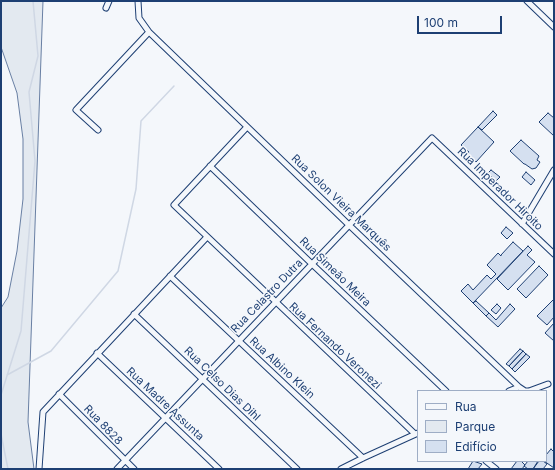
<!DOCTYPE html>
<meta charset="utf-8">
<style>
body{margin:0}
#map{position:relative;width:555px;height:470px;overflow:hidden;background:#f4f7fb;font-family:Inter,sans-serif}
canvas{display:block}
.frame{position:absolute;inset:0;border:2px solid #1d3f73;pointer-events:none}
.legend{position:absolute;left:417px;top:390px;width:130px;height:72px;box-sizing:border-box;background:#f4f7fb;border:1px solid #9eadc5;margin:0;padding:5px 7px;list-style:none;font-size:12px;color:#1d3f73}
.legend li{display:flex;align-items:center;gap:8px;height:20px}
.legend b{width:20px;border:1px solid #9eadc5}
.scale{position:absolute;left:417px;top:16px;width:85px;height:18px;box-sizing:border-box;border:2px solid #1d3f73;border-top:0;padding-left:5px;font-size:12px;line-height:14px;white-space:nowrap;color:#1d3f73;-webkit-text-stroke:3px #f4f7fb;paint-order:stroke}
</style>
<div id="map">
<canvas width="555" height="470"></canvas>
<div class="frame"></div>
<ul class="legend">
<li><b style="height:5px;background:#f4f7fb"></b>Rua</li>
<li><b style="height:11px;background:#e3e9f0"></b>Parque</li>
<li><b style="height:11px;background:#d5e0f0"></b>Edifício</li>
</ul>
<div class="scale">100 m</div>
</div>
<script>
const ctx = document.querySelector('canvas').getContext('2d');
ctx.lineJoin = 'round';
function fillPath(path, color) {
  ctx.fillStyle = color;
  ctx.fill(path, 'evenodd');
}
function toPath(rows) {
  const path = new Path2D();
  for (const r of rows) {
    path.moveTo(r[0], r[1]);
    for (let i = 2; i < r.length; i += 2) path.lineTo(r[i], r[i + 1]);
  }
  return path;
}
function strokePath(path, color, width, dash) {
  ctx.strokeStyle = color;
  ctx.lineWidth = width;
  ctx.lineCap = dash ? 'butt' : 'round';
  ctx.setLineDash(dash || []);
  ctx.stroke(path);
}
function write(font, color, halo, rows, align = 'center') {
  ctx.font = font + ' Inter,sans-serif';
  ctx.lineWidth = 3;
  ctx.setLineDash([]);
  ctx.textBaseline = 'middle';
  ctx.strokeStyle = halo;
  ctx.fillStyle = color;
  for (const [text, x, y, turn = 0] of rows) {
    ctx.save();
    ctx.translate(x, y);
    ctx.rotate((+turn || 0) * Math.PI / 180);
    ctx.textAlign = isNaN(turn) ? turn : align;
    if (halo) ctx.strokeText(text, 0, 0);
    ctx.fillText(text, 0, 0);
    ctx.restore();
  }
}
const green = toPath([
 [1,1,43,1,28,422,34,469,1,469,1,308,8,297,17,251,23,199,23,139,17,93,1,47,1,1]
]);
fillPath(green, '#e3e9f0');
strokePath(green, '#687fa3', 1);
strokePath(toPath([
 [7,375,51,351,118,271,136,189,141,121,174,86],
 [1,395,21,331,35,161,29,92,38,56,33,1],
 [1,434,8,469]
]), '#cfd7e4', 1.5);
const building = toPath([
 [493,111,497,115,482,130,478,127,493,111],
 [548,113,554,118,554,136,539,122,548,113],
 [478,127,494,142,476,162,467,154,469,152,461,145,478,127],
 [521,140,539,156,537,160,540,162,536,168,532,169,525,164,524,164,510,151,521,140],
 [491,170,500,177,496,181,488,173,491,170],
 [526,172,535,180,531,185,522,177,526,172],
 [506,227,513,233,507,239,501,233,506,227],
 [513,242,523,251,473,303,461,291,468,284,473,290,487,275,491,279,496,274,487,265,498,253,501,256,501,255,513,242],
 [528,246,532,250,527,255,535,262,508,290,497,279,528,246],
 [539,266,548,275,526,298,517,289,539,266],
 [554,299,554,317,547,325,537,316,554,299],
 [476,301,489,313,486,316,473,303,476,301],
 [497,304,501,308,496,314,491,310,497,304],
 [510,304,515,309,498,327,486,316,489,313,496,320,510,304],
 [554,323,554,341,545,333,554,323],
 [520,349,523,351,509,366,506,364,520,349],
 [523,351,526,354,512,369,509,366,523,351],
 [526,354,530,357,515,372,512,369,526,354],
 [551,449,554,452,554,468,544,461,546,461,546,455,551,449],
 [473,461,482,464,478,469,468,469,473,461],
 [517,461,521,461,525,465,522,469,511,469,517,461],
 [528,461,538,461,533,469,528,469,524,466,528,461],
 [539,461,543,461,547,464,543,469,533,469,539,461]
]);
fillPath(building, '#d5e0f0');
strokePath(building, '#1d3f73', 1);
const minor = toPath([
 [138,1,139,18,149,32,349,225,519,387],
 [527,1,554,27],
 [106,8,109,1],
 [247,127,174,205,415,434],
 [98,130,76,110,149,32],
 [210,166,312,264,446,391],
 [522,224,554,170],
 [170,276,363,458],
 [134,314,297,469],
 [97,353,219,469],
 [509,391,519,387,525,391,528,391],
 [529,391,548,384],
 [59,394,134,469],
 [486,461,496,469],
 [39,469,43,412,207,237],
 [117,469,432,138,554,254],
 [341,469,363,458,418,433]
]);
strokePath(minor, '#1d3f73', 7);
strokePath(minor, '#f4f7fb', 5);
write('11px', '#1d3f73', '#f4f7fb', [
 ["Rua Imperador Hiroito",500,189,44],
 ["Rua Solon Vieira Marquês",341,203,44],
 ["Rua Simeão Meira",335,272,44],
 ["Rua Celastro Dutra",267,296,-46],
 ["Rua Fernando Veronezi",335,346,43],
 ["Rua Albino Klein",282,368,43],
 ["Rua Celso Dias Dihl",222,384,44],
 ["Rua Madre Assunta",165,404,43],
 ["Rua 8828",103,425,46]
]);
</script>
